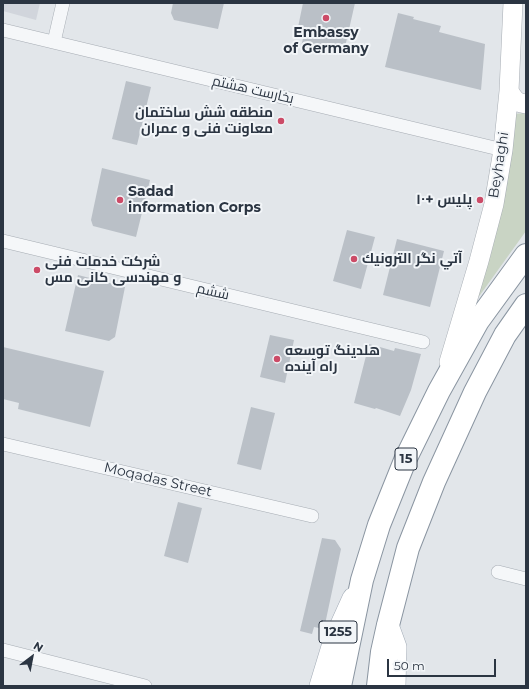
<!DOCTYPE html>
<meta charset="utf-8">
<style>
body{margin:0}
#map{position:relative;width:529px;height:689px;overflow:hidden;background:#e2e6ea;font-family:Montserrat,sans-serif}
canvas{display:block}
.frame{position:absolute;inset:0;border:4px solid #2b3542;pointer-events:none}
.north{position:absolute;left:12px;top:637px;width:40px;height:40px;-webkit-text-stroke:3px #f2f5f8;paint-order:stroke;rotate:32deg;font-size:11px;font-weight:700;line-height:16px;text-align:center;color:#2b3542}
.north::after{content:'';display:block;margin:auto;width:14px;height:18px;background:#2b3542;clip-path:polygon(50% 0,100% 100%,50% 72%,0 100%)}
.scale{position:absolute;left:387px;top:659px;width:109px;height:18px;box-sizing:border-box;border:2px solid #2b3542;border-top:0;padding-left:5px;font-size:12px;line-height:14px;white-space:nowrap;color:#2b3542;-webkit-text-stroke:3px #f2f5f8;paint-order:stroke}
</style>
<div id="map">
<canvas width="529" height="689"></canvas>
<div class="frame"></div>
<div class="north">N</div>
<div class="scale">50 m</div>
</div>
<script>
const ctx = document.querySelector('canvas').getContext('2d');
ctx.lineJoin = 'round';
function fillPath(path, color) {
  ctx.fillStyle = color;
  ctx.fill(path, 'evenodd');
}
function toPath(rows) {
  const path = new Path2D();
  for (const r of rows) {
    path.moveTo(r[0], r[1]);
    for (let i = 2; i < r.length; i += 2) path.lineTo(r[i], r[i + 1]);
  }
  return path;
}
function strokePath(path, color, width, dash) {
  ctx.strokeStyle = color;
  ctx.lineWidth = width;
  ctx.lineCap = dash ? 'butt' : 'round';
  ctx.setLineDash(dash || []);
  ctx.stroke(path);
}
function write(font, color, halo, rows, align = 'center') {
  ctx.font = font + ' Montserrat,Cairo,sans-serif';
  ctx.lineWidth = 4;
  ctx.setLineDash([]);
  ctx.textBaseline = 'middle';
  ctx.strokeStyle = halo;
  ctx.fillStyle = color;
  for (const [text, x, y, turn = 0] of rows) {
    ctx.save();
    ctx.translate(x, y);
    ctx.rotate((+turn || 0) * Math.PI / 180);
    ctx.textAlign = isNaN(turn) ? turn : align;
    if (halo) ctx.strokeText(text, 0, 0);
    ctx.fillText(text, 0, 0);
    ctx.restore();
  }
}
fillPath(toPath([
 [3,3,40,3,36,20,3,11]
]), '#d1d5dc');
fillPath(toPath([
 [526,113,526,231,470,309,490,257,504,200,512,114]
]), '#c9d4c4');
fillPath(toPath([
 [173,3,224,3,218,29,174,20,171,13],
 [303,3,355,3,345,47,335,45,333,54,301,47,304,34,297,32],
 [398,13,414,17,413,19,441,26,439,32,485,44,481,90,385,67],
 [126,81,151,87,137,145,112,139],
 [102,168,150,180,136,237,93,226,91,220],
 [347,230,375,237,361,289,333,281],
 [397,239,444,251,430,307,383,295],
 [78,275,125,287,115,337,109,341,65,331],
 [270,335,294,340,285,383,260,377],
 [369,344,394,351,395,348,421,354,411,390,400,416,376,408,375,409,354,403],
 [3,347,104,371,90,427,18,409,19,403,3,399],
 [251,407,275,413,261,470,237,464],
 [178,502,202,508,188,563,164,556],
 [322,538,335,540,341,549,324,629,314,627,312,634,300,631]
]), '#bac0c7');
const minor = toPath([
 [3,30,503,150],
 [54,42,63,3],
 [3,241,423,342],
 [3,444,312,516],
 [498,572,526,579],
 [3,650,145,686]
]);
const secondary = toPath([
 [509,91,512,96,516,101,521,103,526,104],
 [449,362,479,261,494,204,503,150,509,91,513,3]
]);
const primary = toPath([
 [388,625,396,647,395,686],
 [320,686,334,640,353,598]
]);
const trunk = toPath([
 [340,686,362,580,379,525,406,458,439,391,478,321,526,255],
 [378,686,382,652,388,625,408,548,434,482,475,392,505,335,526,305]
]);
strokePath(minor, '#a7adb4', 14);
strokePath(secondary, '#a7adb4', 20);
strokePath(primary, '#a2abb6', 22);
strokePath(trunk, '#8a95a1', 24);
strokePath(minor, '#f5f7f9', 13);
strokePath(secondary, '#fff', 19);
strokePath(primary, '#fff', 21);
strokePath(trunk, '#fff', 22);
for (const [x, y, r, color] of [
 [326,18,4,"#cc4b67"],
 [281,121,4,"#cc4b67"],
 [120,200,4,"#cc4b67"],
 [480,200,4,"#cc4b67"],
 [354,259,4,"#cc4b67"],
 [37,270,4,"#cc4b67"],
 [277,359,4,"#cc4b67"]
]) {
  const dot = new Path2D();
  dot.arc(x, y, r, 0, 2 * Math.PI);
  ctx.fillStyle = color;
  ctx.fill(dot);
  strokePath(dot, '#f2f5f8', 1.5);
}
for (const [x, y, w] of [
 [406,459,22],
 [338,632,38]
]) {
  const box = new Path2D();
  box.roundRect(x - w / 2, y - 11, w, 22, 3);
  ctx.fillStyle = '#f2f5f8';
  ctx.fill(box);
  strokePath(box, '#2b3542', 1);
}
write('bold 13px', '#2b3542', null, [
 ["15",406,459],
 ["1255",338,632]
]);
write('bold 14px', '#2b3542', '#f2f5f8', [
 ["Embassy",326,33,"center"],
 ["of Germany",326,49,"center"],
 ["منطقه شش ساختمان",273,113,"right"],
 ["معاونت فنی و عمران",273,129,"right"],
 ["Sadad",128,192],
 ["information Corps",128,208],
 ["پلیس +۱٠",472,200,"right"],
 ["آتي نگر الترونيك",362,259],
 ["شرکت خدمات فنی",45,262],
 ["و مهندسی کانی مس",45,278],
 ["هلدینگ توسعه",285,351],
 ["راه آینده",285,367]
], 'left');
write('14px', '#2b3542', '#f2f5f8', [
 ["بخارست هشتم",253,90,13],
 ["Beyhaghi",499,165,-81],
 ["ششم",213,292,13],
 ["Moqadas Street",158,480,13]
]);
</script>
